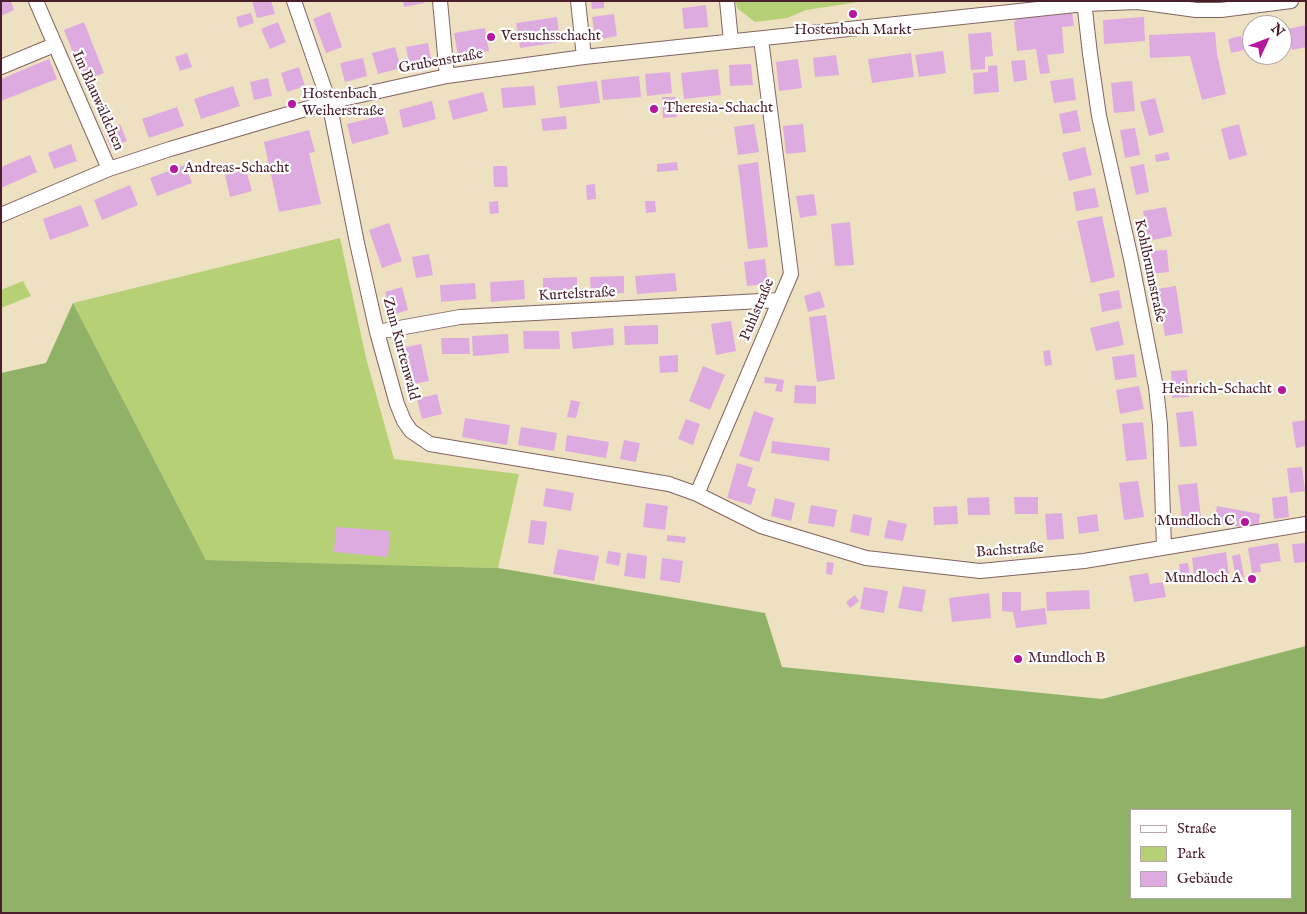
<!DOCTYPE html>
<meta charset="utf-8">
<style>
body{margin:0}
#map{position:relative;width:1307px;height:914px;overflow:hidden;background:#ede1c1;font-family:"IM FELL English",serif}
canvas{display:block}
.frame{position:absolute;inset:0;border:2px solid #4a1f2b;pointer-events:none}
.legend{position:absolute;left:1130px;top:809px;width:162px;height:90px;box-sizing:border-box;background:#fff;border:1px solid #b7a5aa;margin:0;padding:6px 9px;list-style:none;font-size:15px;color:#4a1f2b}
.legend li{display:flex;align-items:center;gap:10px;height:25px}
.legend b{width:25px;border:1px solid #b7a5aa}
.north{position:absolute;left:1242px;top:15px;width:50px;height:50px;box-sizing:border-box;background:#fff;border:1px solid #b7a5aa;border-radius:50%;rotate:47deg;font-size:14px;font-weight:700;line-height:20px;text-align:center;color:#4a1f2b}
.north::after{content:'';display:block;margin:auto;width:18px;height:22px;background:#b5179e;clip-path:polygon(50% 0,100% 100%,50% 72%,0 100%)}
</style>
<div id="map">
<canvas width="1307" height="914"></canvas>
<div class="frame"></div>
<ul class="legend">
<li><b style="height:6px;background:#fff"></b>Straße</li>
<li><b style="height:14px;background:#b6d076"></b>Park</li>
<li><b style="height:14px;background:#deabe1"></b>Gebäude</li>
</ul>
<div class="north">N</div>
</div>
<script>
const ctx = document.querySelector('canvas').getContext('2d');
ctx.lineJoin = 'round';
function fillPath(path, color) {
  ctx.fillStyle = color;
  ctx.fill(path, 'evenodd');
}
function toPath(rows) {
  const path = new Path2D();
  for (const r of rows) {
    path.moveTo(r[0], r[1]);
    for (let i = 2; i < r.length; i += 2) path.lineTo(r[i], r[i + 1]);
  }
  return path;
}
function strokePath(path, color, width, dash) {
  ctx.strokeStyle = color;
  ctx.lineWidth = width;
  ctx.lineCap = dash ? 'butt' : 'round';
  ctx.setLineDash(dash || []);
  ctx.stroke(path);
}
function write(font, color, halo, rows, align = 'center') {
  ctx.font = font + ' "IM FELL English",serif';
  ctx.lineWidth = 4.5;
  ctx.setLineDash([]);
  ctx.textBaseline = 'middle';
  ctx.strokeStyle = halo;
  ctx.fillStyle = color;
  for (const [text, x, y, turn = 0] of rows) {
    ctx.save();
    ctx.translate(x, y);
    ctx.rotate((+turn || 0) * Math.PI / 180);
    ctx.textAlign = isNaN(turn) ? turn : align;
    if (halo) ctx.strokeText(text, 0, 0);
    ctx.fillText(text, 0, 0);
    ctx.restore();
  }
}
fillPath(toPath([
 [736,1,865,1,806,10,787,18,755,22,737,8],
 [340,238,366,358,394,459,519,474,498,568,206,560,73,303],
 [23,281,31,296,1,308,1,290]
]), '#b6d076');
fillPath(toPath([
 [73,303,206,560,498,568,765,613,782,667,1102,699,1306,646,1306,913,1,913,1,373,46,363],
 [1131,810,1291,810,1291,898,1131,898]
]), '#90b267');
fillPath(toPath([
 [1,1,11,1,14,10,1,16],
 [252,1,271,1,275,14,257,18],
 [403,1,424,1,424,3,404,7],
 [591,1,604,1,604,8,592,9],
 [706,5,708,27,684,29,682,8],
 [330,12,342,47,326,53,313,19],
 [251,13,254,23,239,28,236,17],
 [1072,13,1074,26,1062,27,1064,53,1047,55,1050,73,1040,74,1036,49,1017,51,1014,22,1017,19],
 [614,14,617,36,596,40,592,17],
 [557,17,560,42,520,48,516,23],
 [1144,17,1145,41,1104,44,1103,20],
 [84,22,104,73,84,80,64,30],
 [278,22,286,42,270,49,261,29],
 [1306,25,1306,47,1292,50,1288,29],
 [485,28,489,51,458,56,454,33],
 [991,32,993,56,985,57,985,69,971,70,968,34],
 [1215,32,1217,54,1226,94,1202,100,1190,56,1150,58,1149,35],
 [1241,36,1244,50,1231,53,1228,39],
 [428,43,432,63,410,67,406,47],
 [395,47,401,68,378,74,372,53],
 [943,51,946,73,919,77,915,55],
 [187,53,192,67,180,71,175,57],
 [911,53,914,77,872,83,868,59],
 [836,55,839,75,815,77,813,58],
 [363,58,367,76,345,82,340,63],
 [49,59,57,79,1,101,1,79],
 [798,59,802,88,779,91,776,62],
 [1025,60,1027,80,1014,82,1011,61],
 [751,64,753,85,730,86,729,65],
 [997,65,999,92,974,94,973,73,988,72,988,66],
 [299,67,305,86,287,92,281,73],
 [718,69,721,95,684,99,681,73],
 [670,72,672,93,647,96,645,74],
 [639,76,641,97,603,100,601,80],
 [268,78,272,96,254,100,250,82],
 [1073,78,1076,100,1054,103,1050,81],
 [597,81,600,103,560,108,557,86],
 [1132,81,1135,111,1114,113,1111,83],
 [233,86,240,106,201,119,194,99],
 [534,86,536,105,503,108,501,88],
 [483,92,488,111,453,120,448,101],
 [662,97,676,97,677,117,663,118],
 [1155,98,1164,132,1149,136,1140,102],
 [432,101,436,119,403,128,399,110],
 [177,107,184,126,149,138,142,119],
 [1077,110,1081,131,1063,134,1059,114],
 [384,115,389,134,352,144,347,124],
 [566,116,567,129,543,131,541,119],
 [120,124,127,141,111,148,104,131],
 [754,124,759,152,738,155,734,127],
 [803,124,806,152,786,154,783,126],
 [1239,124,1247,155,1229,160,1221,129],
 [1135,128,1140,155,1125,158,1120,130],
 [309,130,315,152,309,153,321,204,279,212,264,142],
 [71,144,77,161,54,169,48,153],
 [1085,147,1092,175,1069,181,1062,153],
 [1168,152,1170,160,1156,162,1155,155],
 [30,155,37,172,1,188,1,167],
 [677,162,678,170,657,172,657,164],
 [758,162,768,247,748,249,738,165],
 [1144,164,1149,192,1136,195,1130,167],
 [185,165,192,183,157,196,150,178],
 [493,166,507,166,508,187,494,187],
 [246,170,252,191,230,197,225,175],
 [595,184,596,199,587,200,586,185],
 [130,185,138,205,102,220,94,200],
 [1095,188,1099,207,1076,211,1073,192],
 [814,194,817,215,800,218,796,196],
 [498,201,499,213,490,214,489,202],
 [645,201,655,201,656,212,646,213],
 [81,205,89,226,50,240,43,219],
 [1166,207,1172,236,1148,241,1143,211],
 [1102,216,1115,277,1091,283,1077,221],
 [850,222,854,265,835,266,831,224],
 [389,223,402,261,382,268,369,230],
 [1167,250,1169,272,1151,274,1149,251],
 [429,254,433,275,416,278,412,257],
 [765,259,768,284,747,286,744,262],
 [675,273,677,291,637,294,635,276],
 [624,276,624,293,591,294,590,277],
 [577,277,577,296,543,297,543,278],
 [524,280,525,299,491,302,490,282],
 [475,283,476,299,441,302,440,285],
 [1176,286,1183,333,1165,336,1157,289],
 [402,287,408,310,392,315,385,292],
 [1119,290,1122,308,1102,312,1099,294],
 [820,291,825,307,808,312,804,296],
 [826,315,835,379,817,382,809,317],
 [731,321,736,351,716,355,711,324],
 [1119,321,1124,345,1096,351,1090,328],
 [658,325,658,344,625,345,624,326],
 [613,328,614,345,573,349,571,332],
 [523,331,559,331,560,349,524,349],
 [508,334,509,353,473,356,472,336],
 [441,338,469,338,470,354,442,354],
 [421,344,429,381,409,385,401,348],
 [1050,350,1052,365,1045,366,1043,351],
 [1134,354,1137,377,1115,380,1112,357],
 [678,355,678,372,660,373,659,356],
 [703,366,725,375,710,410,689,401],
 [1187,370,1189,397,1172,398,1171,371],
 [765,377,784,380,782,392,775,391,777,384,764,383],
 [795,385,816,386,816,404,794,403],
 [1139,386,1144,409,1120,414,1116,390],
 [437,394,442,414,422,419,417,399],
 [571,400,580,402,576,418,567,417],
 [754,411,774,418,759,462,739,456],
 [1193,411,1197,446,1180,447,1176,413],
 [465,418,510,425,507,445,462,437],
 [686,419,700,424,693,445,678,439],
 [1306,420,1306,446,1296,448,1292,422],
 [1143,422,1147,459,1126,461,1122,424],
 [521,427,557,433,554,451,518,445],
 [567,435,609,442,606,458,565,451],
 [624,440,640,443,636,462,620,459],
 [772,441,830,448,829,461,771,453],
 [737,463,753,468,747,486,756,489,751,505,727,498],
 [1302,467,1305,491,1290,493,1287,468],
 [1138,481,1144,517,1124,520,1119,483],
 [1197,483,1202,526,1183,528,1178,485],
 [546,488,574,493,571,511,543,506],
 [1287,496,1289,517,1274,519,1272,498],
 [989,497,990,515,968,515,967,498],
 [1014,497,1038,497,1038,514,1015,514],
 [775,498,795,503,791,521,771,516],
 [646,503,668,506,665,530,643,527],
 [811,505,837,510,834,527,808,523],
 [957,506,958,524,934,525,933,507],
 [1217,506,1260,514,1258,530,1214,522],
 [1062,513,1064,539,1047,540,1045,514],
 [853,514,872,518,869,536,850,532],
 [1097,514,1099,531,1079,534,1077,517],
 [531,520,547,522,544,545,528,543],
 [888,520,907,524,903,541,884,538],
 [336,527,390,531,388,557,334,552],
 [667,535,686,537,685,543,667,541],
 [1278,543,1281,561,1260,564,1261,572,1252,573,1248,548],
 [1306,543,1306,562,1294,563,1292,544],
 [558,549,599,556,594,581,553,574],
 [608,551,621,553,619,566,606,563],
 [1226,552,1229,575,1204,579,1203,573,1194,575,1192,558],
 [627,553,647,556,645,579,624,576],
 [1240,554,1244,577,1236,579,1232,556],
 [662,558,683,561,680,583,660,580],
 [827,562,834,563,832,575,826,574],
 [1188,563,1190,575,1181,577,1179,564],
 [1148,573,1150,584,1163,582,1166,597,1134,602,1129,576],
 [903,586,926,590,922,612,898,608],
 [864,587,888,591,884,613,860,609],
 [1089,590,1090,609,1047,611,1046,592],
 [1002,592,1021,592,1021,611,1045,608,1047,624,1016,628,1013,612,1002,611],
 [989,593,991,618,952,622,949,598],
 [855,595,859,601,850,608,846,602]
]), '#deabe1');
const street = toPath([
 [36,1,109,169],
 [294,1,329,102,357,243,377,332,397,404,404,421,411,431,430,444,669,484,697,494,761,526,866,558,980,571,1084,561,1306,524],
 [440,1,447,76],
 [578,1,584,57],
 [727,1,731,41],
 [1084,1,1090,54,1099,116,1131,259,1156,387,1160,425,1164,547],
 [1,67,54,45],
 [1,215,109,169,170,149,329,102,447,76,584,57,1085,4,1138,2,1196,10,1221,10,1291,1],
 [377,332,460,317,780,300],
 [697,494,791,274,761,39]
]);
strokePath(street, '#836360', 16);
strokePath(street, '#fff', 14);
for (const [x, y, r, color] of [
 [853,14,5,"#b5179e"],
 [491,37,5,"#b5179e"],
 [292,104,5,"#b5179e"],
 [654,109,5,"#b5179e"],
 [174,169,5,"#b5179e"],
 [1282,390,5,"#b5179e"],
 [1245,522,5,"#b5179e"],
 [1252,579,5,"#b5179e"],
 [1018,659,5,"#b5179e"]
]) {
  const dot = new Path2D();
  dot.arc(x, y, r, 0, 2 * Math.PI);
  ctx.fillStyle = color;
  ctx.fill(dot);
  strokePath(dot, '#fff', 2);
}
write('15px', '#4a1f2b', '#fff', [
 ["Hostenbach Markt",853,31,"center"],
 ["Versuchsschacht",501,37],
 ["Hostenbach",302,95],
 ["Weiherstraße",302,112],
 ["Theresia-Schacht",664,109],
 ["Andreas-Schacht",184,169],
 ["Heinrich-Schacht",1272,390,"right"],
 ["Mundloch C",1235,522,"right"],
 ["Mundloch A",1242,579,"right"],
 ["Mundloch B",1028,659]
], 'left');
write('15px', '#4a1f2b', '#fff', [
 ["Grubenstraße",441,62,-10],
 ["Im Blauwäldchen",97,101,66],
 ["Kohlbrunnstraße",1149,271,78],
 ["Kurtelstraße",577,295,-3],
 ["Puhlstraße",758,310,-67],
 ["Zum Kurtenwald",400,349,75],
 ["Bachstraße",1010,551,-4]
]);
</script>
